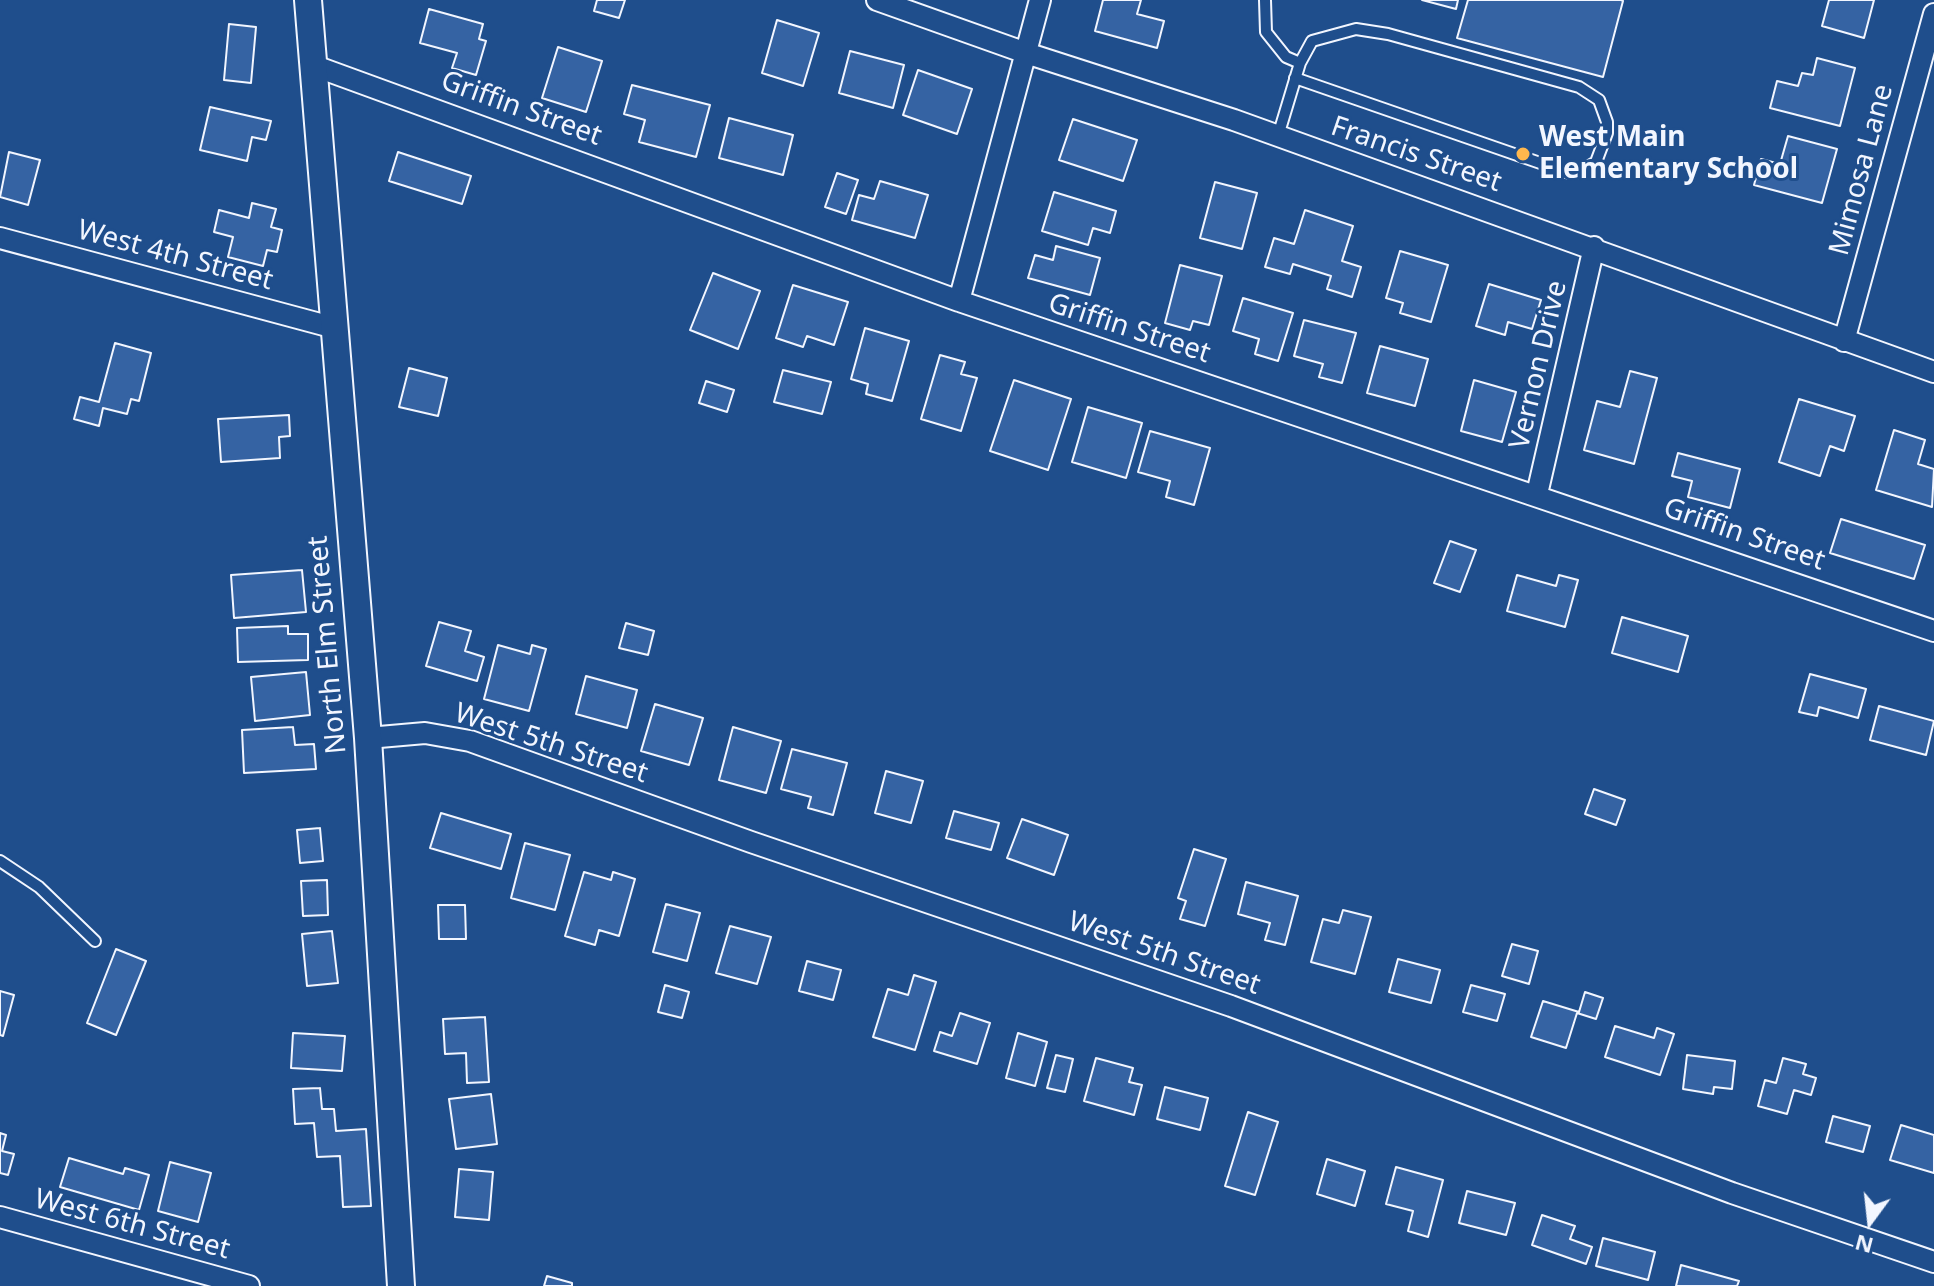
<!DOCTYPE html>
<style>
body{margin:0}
#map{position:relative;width:1934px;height:1286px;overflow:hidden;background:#1f4e8c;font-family:"Noto Sans",sans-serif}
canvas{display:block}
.north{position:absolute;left:1830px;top:1182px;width:80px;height:80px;-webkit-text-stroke:6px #1f4e8c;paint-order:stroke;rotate:195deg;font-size:22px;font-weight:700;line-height:32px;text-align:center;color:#f2f6ff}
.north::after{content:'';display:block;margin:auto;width:28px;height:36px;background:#f2f6ff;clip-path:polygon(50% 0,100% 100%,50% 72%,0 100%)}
</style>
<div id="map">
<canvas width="1934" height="1286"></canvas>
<div class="north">N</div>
</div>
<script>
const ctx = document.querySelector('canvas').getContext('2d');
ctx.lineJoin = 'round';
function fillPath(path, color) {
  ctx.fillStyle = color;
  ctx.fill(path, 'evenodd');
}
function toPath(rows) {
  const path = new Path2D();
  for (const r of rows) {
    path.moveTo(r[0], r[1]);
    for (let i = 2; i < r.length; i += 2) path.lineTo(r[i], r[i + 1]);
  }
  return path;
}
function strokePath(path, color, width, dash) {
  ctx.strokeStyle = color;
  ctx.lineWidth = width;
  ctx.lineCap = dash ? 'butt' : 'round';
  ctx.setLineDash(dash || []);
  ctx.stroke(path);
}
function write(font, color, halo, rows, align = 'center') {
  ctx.font = font + ' "Noto Sans",sans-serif';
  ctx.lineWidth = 6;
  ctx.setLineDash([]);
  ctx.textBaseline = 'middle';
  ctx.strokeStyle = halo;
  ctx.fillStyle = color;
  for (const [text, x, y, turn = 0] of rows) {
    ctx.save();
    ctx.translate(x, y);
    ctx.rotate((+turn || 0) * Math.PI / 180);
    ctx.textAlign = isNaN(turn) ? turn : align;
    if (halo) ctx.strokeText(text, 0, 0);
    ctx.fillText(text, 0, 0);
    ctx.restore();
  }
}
const building = toPath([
 [597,0,625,0,619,18,594,11,597,0],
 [1103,0,1141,0,1137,14,1164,21,1157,48,1095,31,1103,0],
 [1422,0,1458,0,1456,9,1422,0],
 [1468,0,1621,0,1623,1,1603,77,1457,38,1468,0],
 [1829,0,1874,0,1864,38,1822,26,1829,0],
 [429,9,483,24,479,39,486,41,476,75,452,68,457,53,420,43,429,9],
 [777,20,819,33,803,86,762,73,777,20],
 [229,24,256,27,251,83,224,80,229,24],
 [558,47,602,61,586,112,542,98,558,47],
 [850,51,904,65,893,108,839,93,850,51],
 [1817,58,1855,68,1840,126,1770,108,1777,81,1798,86,1802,73,1813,75,1817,58],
 [918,70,972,89,957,134,903,115,918,70],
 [632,85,710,105,696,157,639,142,645,120,624,114,632,85],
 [210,107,271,121,266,140,252,137,247,161,200,150,210,107],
 [729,118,793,135,783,175,719,158,729,118],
 [1073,119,1137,140,1123,181,1059,160,1073,119],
 [1788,136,1837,149,1822,203,1754,185,1761,159,1780,164,1788,136],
 [9,152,40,160,28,205,0,197,9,152],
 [398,152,471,176,462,204,389,181,398,152],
 [837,173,858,180,846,214,825,207,837,173],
 [880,181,928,195,915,238,852,220,859,195,874,199,880,181],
 [1215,182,1257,193,1242,249,1200,238,1215,182],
 [1054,192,1116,211,1110,233,1093,228,1088,245,1042,231,1054,192],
 [252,203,276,209,271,227,282,230,277,252,267,250,263,266,228,257,233,237,214,232,219,210,249,218,252,203],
 [1305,210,1353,226,1342,261,1361,267,1352,297,1327,289,1331,276,1293,264,1290,274,1265,267,1274,238,1294,244,1305,210],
 [1056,246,1100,258,1090,295,1028,278,1035,255,1053,260,1056,246],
 [1400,251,1448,265,1431,322,1400,313,1403,303,1386,298,1400,251],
 [1180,265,1222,276,1209,325,1193,321,1190,330,1165,323,1180,265],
 [713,273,760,291,738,349,690,330,713,273],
 [1489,284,1541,300,1532,329,1508,322,1505,335,1476,326,1489,284],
 [793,285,848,302,834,345,807,336,803,347,776,338,793,285],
 [1243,298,1293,313,1278,361,1255,354,1259,339,1233,331,1243,298],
 [1304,320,1356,333,1342,383,1319,377,1323,364,1294,356,1304,320],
 [865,328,909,341,892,401,866,394,868,384,851,379,865,328],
 [115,343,151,353,139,401,131,399,127,414,103,408,99,426,74,419,80,397,99,402,115,343],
 [1380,346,1428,359,1415,406,1367,393,1380,346],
 [940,355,965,362,961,374,977,378,961,431,921,419,940,355],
 [409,368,447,378,438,416,399,407,409,368],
 [783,370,831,382,822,414,774,402,783,370],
 [1630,371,1657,378,1634,464,1584,450,1597,401,1620,407,1630,371],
 [1014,380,1071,399,1048,470,990,451,1014,380],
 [1474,380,1516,392,1502,442,1461,431,1474,380],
 [706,381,734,390,727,412,699,403,706,381],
 [1799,399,1855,416,1844,451,1830,446,1820,476,1779,462,1799,399],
 [1088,407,1142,423,1126,478,1072,462,1088,407],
 [289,415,290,436,279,437,280,458,221,462,218,419,289,415],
 [1894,430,1925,440,1918,464,1934,469,1932,507,1876,490,1894,430],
 [1150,431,1210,448,1194,505,1166,497,1170,481,1138,472,1150,431],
 [1678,453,1740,469,1730,508,1688,497,1692,481,1672,476,1678,453],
 [1841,519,1925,545,1914,579,1830,553,1841,519],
 [1450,541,1476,550,1460,592,1434,583,1450,541],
 [302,570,306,612,234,618,231,575,302,570],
 [1517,575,1556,586,1559,575,1578,580,1565,627,1507,611,1517,575],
 [1622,617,1688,636,1678,672,1612,653,1622,617],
 [439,622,471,631,465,651,484,657,477,681,426,666,439,622],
 [626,623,654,631,648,655,619,648,626,623],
 [288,626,288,634,308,634,308,660,238,662,237,628,288,626],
 [498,645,530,654,532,645,546,649,529,711,484,699,498,645],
 [306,672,310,715,255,721,251,677,306,672],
 [1810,674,1866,689,1858,718,1819,707,1817,716,1799,712,1810,674],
 [586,676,637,690,627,728,576,714,586,676],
 [655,704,703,718,689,765,641,751,655,704],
 [1879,706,1934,721,1926,755,1870,740,1879,706],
 [293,727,295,745,314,744,316,769,244,773,242,730,293,727],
 [733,727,781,741,766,793,719,780,733,727],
 [792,749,847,763,833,815,808,808,811,797,781,789,792,749],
 [886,771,923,781,911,823,875,813,886,771],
 [1594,789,1625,800,1616,825,1585,814,1594,789],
 [954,811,999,823,991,850,946,838,954,811],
 [441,813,511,834,501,869,430,848,441,813],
 [1022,819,1068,835,1054,875,1007,858,1022,819],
 [320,828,323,861,300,863,297,830,320,828],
 [525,843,570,855,555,910,511,898,525,843],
 [1194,849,1226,859,1205,926,1180,919,1186,901,1178,898,1194,849],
 [584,872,611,880,613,872,635,879,619,936,599,930,595,945,565,936,584,872],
 [327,880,328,915,303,916,301,881,327,880],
 [1246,882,1298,896,1285,945,1265,940,1270,923,1238,914,1246,882],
 [666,904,700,913,687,961,653,952,666,904],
 [438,905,465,905,466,939,439,939,438,905],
 [1343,910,1371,917,1355,974,1311,962,1323,919,1339,923,1343,910],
 [730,926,771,937,757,984,716,973,730,926],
 [332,931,338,983,307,986,302,934,332,931],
 [1512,944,1538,951,1529,984,1502,976,1512,944],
 [116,949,146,961,116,1035,87,1023,116,949],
 [1398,959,1440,970,1431,1003,1389,992,1398,959],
 [807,961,841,970,833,1000,799,991,807,961],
 [914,975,936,982,915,1050,873,1037,888,989,908,995,914,975],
 [665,985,689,992,682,1018,658,1012,665,985],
 [1471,985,1505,994,1497,1021,1463,1012,1471,985],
 [0,991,14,995,3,1036,0,1035,0,991],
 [1585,992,1603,998,1596,1019,1577,1013,1566,1048,1531,1037,1543,1001,1579,1012,1585,992],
 [960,1013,990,1023,977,1064,934,1051,940,1032,952,1036,960,1013],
 [485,1017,489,1082,467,1083,466,1053,445,1054,443,1019,485,1017],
 [1615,1026,1654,1038,1657,1028,1674,1034,1660,1075,1605,1057,1615,1026],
 [293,1033,345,1036,342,1071,291,1068,293,1033],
 [1018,1033,1047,1042,1035,1086,1006,1078,1018,1033],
 [1056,1055,1073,1059,1065,1092,1047,1088,1056,1055],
 [1687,1055,1735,1061,1732,1089,1714,1087,1713,1094,1683,1089,1687,1055],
 [1096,1058,1133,1068,1129,1082,1142,1085,1134,1115,1084,1101,1096,1058],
 [1783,1058,1806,1064,1803,1074,1816,1078,1811,1095,1794,1090,1787,1114,1758,1106,1765,1080,1776,1083,1783,1058],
 [1165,1087,1208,1098,1200,1130,1157,1119,1165,1087],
 [320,1088,322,1109,334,1109,336,1131,366,1129,371,1206,343,1207,340,1156,317,1157,314,1123,295,1124,293,1089,320,1088],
 [491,1094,497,1144,456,1149,449,1099,491,1094],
 [1248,1112,1278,1122,1255,1195,1225,1186,1248,1112],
 [1833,1116,1870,1126,1863,1152,1826,1142,1833,1116],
 [1901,1125,1934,1135,1934,1173,1890,1160,1901,1125],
 [0,1133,6,1135,2,1151,14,1154,8,1175,0,1173,0,1133],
 [69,1158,123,1174,125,1168,149,1175,139,1210,60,1187,69,1158],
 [1327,1159,1365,1171,1355,1206,1317,1194,1327,1159],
 [170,1162,211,1173,198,1222,158,1211,170,1162],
 [1396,1167,1443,1180,1428,1237,1408,1231,1413,1211,1386,1204,1396,1167],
 [459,1169,493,1172,489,1220,455,1217,459,1169],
 [1467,1191,1515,1203,1506,1235,1459,1223,1467,1191],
 [1542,1215,1575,1226,1570,1239,1592,1247,1586,1264,1532,1245,1542,1215],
 [1603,1238,1655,1252,1648,1280,1596,1266,1603,1238],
 [1681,1265,1739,1281,1737,1286,1676,1286,1681,1265],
 [547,1276,572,1283,572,1286,544,1286,547,1276]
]);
fillPath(building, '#3563a3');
strokePath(building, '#f2f6ff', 2);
const service = toPath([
 [1265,0,1266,32,1286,57,1300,63],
 [1278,136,1300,63,1312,41,1356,29,1388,34,1579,87,1599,100,1607,122,1607,133,1596,162,1579,172,1569,173,1295,78],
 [0,861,39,887,95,941]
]);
const minor = toPath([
 [877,0,1026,53,1234,120,1934,372],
 [312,65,959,301,1934,631],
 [0,238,335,328],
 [959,301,1040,0],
 [1844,341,1934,14],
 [1537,494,1594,247],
 [368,738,425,733,470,741,751,842,1231,1006,1732,1193,1934,1262],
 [0,1217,249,1286]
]);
const tertiary = toPath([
 [308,0,368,738,401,1286]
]);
strokePath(service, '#f2f6ff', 14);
strokePath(minor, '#f2f6ff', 24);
strokePath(tertiary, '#f2f6ff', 30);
strokePath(service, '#1f4e8c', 10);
strokePath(minor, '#1f4e8c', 20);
strokePath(tertiary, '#1f4e8c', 26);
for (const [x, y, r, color] of [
 [1523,154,8,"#ffb74d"]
]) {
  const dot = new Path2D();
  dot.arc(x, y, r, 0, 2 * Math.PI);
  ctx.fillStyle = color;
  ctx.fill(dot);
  strokePath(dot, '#1f4e8c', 3);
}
write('28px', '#f2f6ff', '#1f4e8c', [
 ["Griffin Street",521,109,20],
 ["Francis Street",1416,155,19],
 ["Mimosa Lane",1862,170,-75],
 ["West 4th Street",175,256,15],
 ["Griffin Street",1129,329,18],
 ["Vernon Drive",1539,365,-77],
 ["Griffin Street",1744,535,19],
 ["North Elm Street",328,645,-95],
 ["West 5th Street",551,744,18],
 ["West 5th Street",1164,954,19],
 ["West 6th Street",132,1225,15]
]);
write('bold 28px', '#f2f6ff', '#1f4e8c', [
 ["West Main",1539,138],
 ["Elementary School",1539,170]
], 'left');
</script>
